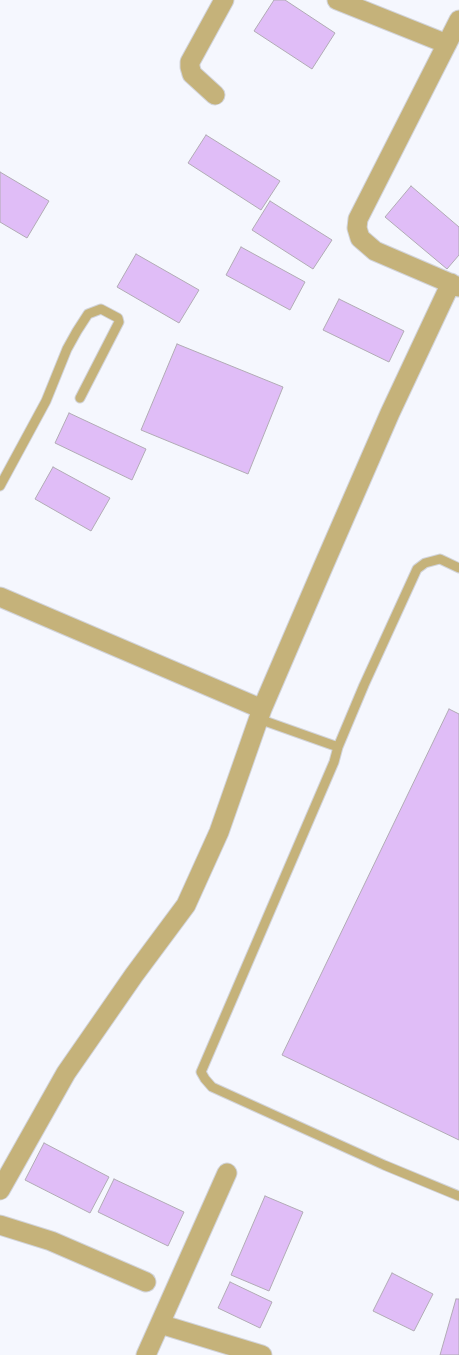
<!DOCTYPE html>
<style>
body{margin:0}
canvas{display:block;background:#f5f7fe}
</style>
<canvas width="459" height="1355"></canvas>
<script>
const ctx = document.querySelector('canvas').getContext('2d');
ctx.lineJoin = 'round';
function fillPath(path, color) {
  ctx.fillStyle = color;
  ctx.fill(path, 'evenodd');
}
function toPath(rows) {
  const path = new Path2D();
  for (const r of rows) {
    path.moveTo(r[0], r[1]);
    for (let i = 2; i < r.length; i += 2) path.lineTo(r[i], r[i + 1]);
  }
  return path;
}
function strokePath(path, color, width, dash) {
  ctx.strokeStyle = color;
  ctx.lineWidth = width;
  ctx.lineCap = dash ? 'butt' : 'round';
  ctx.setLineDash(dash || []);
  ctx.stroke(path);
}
const building = toPath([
 [274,0,285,0,335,33,312,69,254,31,274,0],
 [206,135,280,181,261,210,188,163,206,135],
 [0,172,49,201,27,238,0,222,0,172],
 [411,186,459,227,459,255,447,269,385,217,411,186],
 [270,201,332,240,313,269,252,230,270,201],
 [241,247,305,282,290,310,226,275,241,247],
 [136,254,199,290,179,323,117,287,136,254],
 [339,299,404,331,389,362,323,330,339,299],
 [177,344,283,387,248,474,141,430,177,344],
 [69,413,146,449,132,480,55,443,69,413],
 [53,467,110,498,91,531,35,499,53,467],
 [449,709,459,714,459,1140,282,1055,449,709],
 [44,1143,109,1177,90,1213,25,1180,44,1143],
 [114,1179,184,1212,168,1246,98,1212,114,1179],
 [265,1196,303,1212,269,1291,231,1275,265,1196],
 [392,1273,433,1294,414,1331,373,1311,392,1273],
 [230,1282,272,1302,260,1328,218,1308,230,1282],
 [456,1299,459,1299,459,1355,440,1355,456,1299]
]);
fillPath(building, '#e0bdf7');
strokePath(building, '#b1abb5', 1);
const lane = toPath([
 [0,486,46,401,67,349,77,331,88,314,101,309,118,318,119,322,80,398],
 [259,719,338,747,334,762,201,1072,205,1079,212,1087,384,1165,459,1196],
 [338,747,364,685,417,569,425,563,440,559,459,568]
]);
const street = toPath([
 [337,0,447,44],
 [459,20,358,219,357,228,360,238,375,251,459,287],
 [215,95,192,74,190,67,190,62,224,0],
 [0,597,262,709],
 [0,1190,66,1073,134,975,186,905,219,832,262,709,323,567,390,413,451,283],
 [0,1225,51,1241,146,1282],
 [160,1324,262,1355],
 [146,1355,227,1173]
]);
strokePath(lane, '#d2d4da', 11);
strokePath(street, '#d2d4da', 21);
strokePath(lane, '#c5b27a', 9);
strokePath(street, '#c5b27a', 19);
</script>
